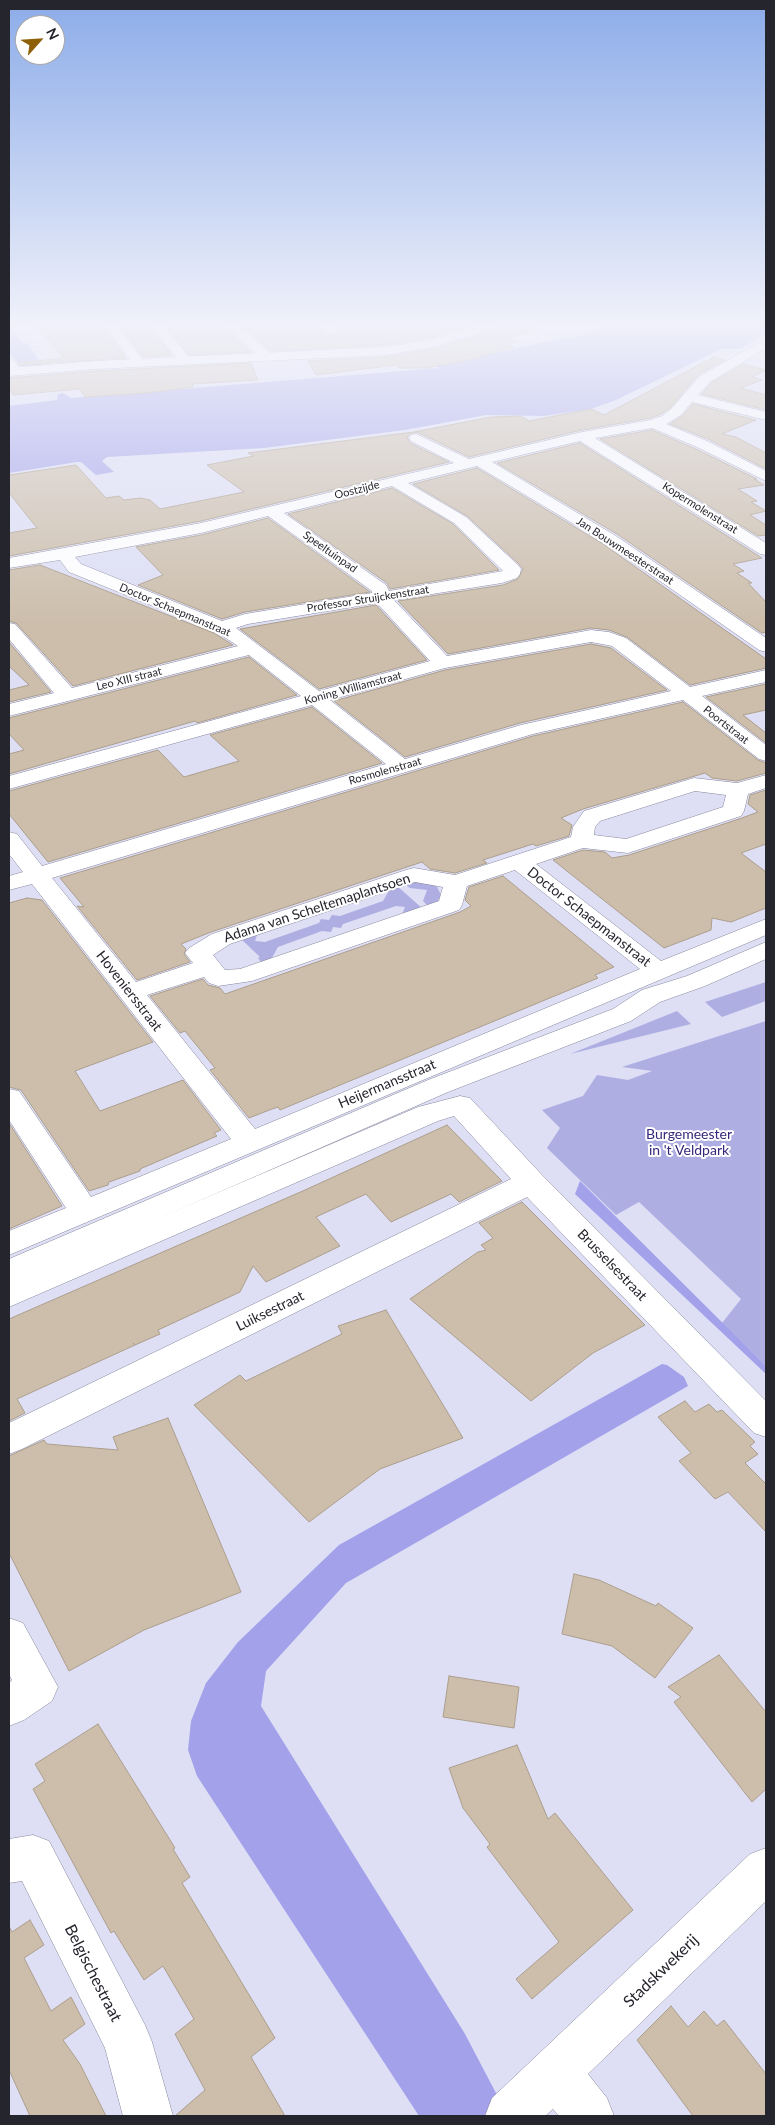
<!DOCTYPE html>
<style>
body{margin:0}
#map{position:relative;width:775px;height:2125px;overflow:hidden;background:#dedff5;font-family:Lato,sans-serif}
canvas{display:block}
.frame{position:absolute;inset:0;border:10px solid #25252e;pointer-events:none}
.north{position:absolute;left:15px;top:15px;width:50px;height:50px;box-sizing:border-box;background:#fff;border:1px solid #a8a8ab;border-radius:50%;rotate:64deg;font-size:14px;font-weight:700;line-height:20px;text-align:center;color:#25252e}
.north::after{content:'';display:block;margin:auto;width:18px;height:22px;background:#8f600a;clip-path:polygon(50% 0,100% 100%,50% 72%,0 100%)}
</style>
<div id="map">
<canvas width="775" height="2125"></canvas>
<div class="frame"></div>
<div class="north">N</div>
</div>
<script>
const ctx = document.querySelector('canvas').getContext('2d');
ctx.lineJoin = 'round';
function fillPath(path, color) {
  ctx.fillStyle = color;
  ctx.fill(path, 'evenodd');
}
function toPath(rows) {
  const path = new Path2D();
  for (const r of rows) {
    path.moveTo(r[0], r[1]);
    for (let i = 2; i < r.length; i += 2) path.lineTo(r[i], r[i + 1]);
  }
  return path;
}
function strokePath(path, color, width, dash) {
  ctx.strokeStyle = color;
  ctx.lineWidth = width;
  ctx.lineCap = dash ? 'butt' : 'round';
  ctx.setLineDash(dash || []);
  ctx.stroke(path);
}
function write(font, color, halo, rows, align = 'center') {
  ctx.font = font + ' Lato,sans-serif';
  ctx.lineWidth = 4;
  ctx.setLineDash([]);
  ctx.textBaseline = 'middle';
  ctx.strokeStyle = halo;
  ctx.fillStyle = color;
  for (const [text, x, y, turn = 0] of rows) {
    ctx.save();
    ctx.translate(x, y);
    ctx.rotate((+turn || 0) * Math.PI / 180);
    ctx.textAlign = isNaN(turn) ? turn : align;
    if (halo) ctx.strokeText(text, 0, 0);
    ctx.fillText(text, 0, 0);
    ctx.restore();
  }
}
fillPath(toPath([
 [410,880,432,883,437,887,441,895,436,904,429,907,423,901,427,890,410,888,403,883],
 [396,885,423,909,401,917,405,907,396,906,343,924,341,928,333,927,331,932,322,931,278,947,269,963,263,965,258,958,260,957,240,938,258,932,255,941,265,942,319,923,321,919,329,920,332,915,340,916,383,901,391,887],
 [766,982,766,1001,722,1017,705,1002],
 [677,1011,691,1024,570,1054],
 [766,1021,766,1366,722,1323,741,1299,639,1202,616,1215,547,1148,560,1128,542,1110,583,1096,597,1075,628,1080,652,1071,622,1067]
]), '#aeaee3');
fillPath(toPath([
 [607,325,766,325,766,333,741,349,721,349,616,400,591,409,544,416,486,415,405,430,264,448,107,457,102,461,114,472,96,475,81,462,77,462,9,473,9,406,57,400,58,394,63,393,71,398,439,368,436,366,562,338,579,336],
 [9,326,23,343,28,344,42,365,20,366,9,352],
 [580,1181,766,1366,766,1374,575,1194],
 [662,1364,667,1365,684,1377,688,1386,346,1583,266,1671,261,1706,465,2034,508,2116,419,2116,197,1776,188,1750,191,1721,206,1683,238,1642,339,1545]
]), '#a2a1ea');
const building = toPath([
 [35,325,102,325,126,358,19,365,18,363,64,358,35,325],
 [118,325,148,325,172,355,143,357,118,325],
 [165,325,223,325,251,352,189,355,165,325],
 [241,325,315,325,326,335,336,334,338,330,334,325,471,325,431,338,386,345,270,351,241,325],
 [498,325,536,325,537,329,507,339,517,342,507,345,514,347,473,359,427,368,400,368,396,365,316,375,308,361,386,357,437,348,495,330,498,325],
 [714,357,725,360,699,374,670,408,661,414,650,418,582,430,469,457,417,432,411,433,407,437,410,443,449,462,201,521,9,556,9,533,37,528,9,493,9,475,76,465,106,498,119,496,124,500,140,498,150,500,160,509,244,492,207,465,254,456,248,453,414,432,491,417,521,416,529,421,591,409,604,415,714,357],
 [251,363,258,380,192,384,193,387,146,393,85,397,80,389,13,395,9,386,9,378,95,371,251,363],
 [743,364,766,370,752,377,762,380,740,388,766,395,766,410,702,394,711,383,743,364],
 [693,404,756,420,722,434,736,437,766,453,766,469,708,439,670,424,682,416,693,404],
 [652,430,696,449,757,479,754,479,764,485,738,489,757,501,751,502,766,511,750,515,766,525,766,535,758,536,600,439,652,430],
 [580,443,762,558,733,564,744,571,737,573,752,583,748,583,766,602,766,632,762,633,617,534,497,463,580,443],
 [477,468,603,544,766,659,766,668,690,685,627,637,609,630,591,628,448,654,398,601,503,585,518,579,523,569,519,564,467,516,413,484,477,468],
 [392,488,453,524,499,570,390,589,387,583,288,514,392,488],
 [268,518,370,592,245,612,222,619,138,585,163,575,136,547,201,535,268,518],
 [40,565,214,633,233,645,73,686,16,623,9,621,9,570,40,565],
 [376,605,427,660,319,689,240,629,376,605],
 [9,642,51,692,9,702,9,690,29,685,9,666,9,642],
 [591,644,611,648,667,690,520,723,405,757,334,701,445,670,591,644],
 [249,657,297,695,197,723,195,721,9,774,9,754,24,750,9,734,9,718,249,657],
 [766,684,766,710,743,715,766,733,766,743,706,697,766,684],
 [683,702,758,760,766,763,766,773,737,781,712,778,705,773,583,809,561,818,572,825,569,836,536,846,533,844,483,860,487,863,455,873,430,869,422,862,211,932,181,944,186,949,184,954,190,962,137,980,77,906,84,907,60,878,533,736,683,702],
 [312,707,382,763,48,862,9,814,9,791,158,750,184,777,239,761,210,735,312,707],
 [766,790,766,844,741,853,766,872,766,908,731,922,712,918,711,930,664,948,553,860,583,850,605,852,612,858,629,855,742,818,758,812,748,804,750,795,766,790],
 [503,876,614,967,595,975,598,978,280,1110,278,1107,272,1109,249,1118,210,1070,215,1068,185,1031,180,1033,150,996,203,979,208,985,220,988,225,994,460,912,471,906,465,900,469,887,503,876],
 [27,898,42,900,153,1042,75,1071,100,1111,183,1080,221,1130,214,1133,217,1136,140,1169,140,1171,109,1182,108,1185,89,1191,21,1090,9,1087,9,903,27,898],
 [9,1123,62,1206,9,1229,9,1123],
 [447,1125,502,1181,459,1202,451,1194,391,1222,366,1194,316,1217,340,1246,266,1282,253,1266,240,1292,158,1330,160,1334,135,1345,133,1343,135,1345,17,1399,25,1413,9,1421,9,1319,305,1190,447,1125],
 [522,1202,645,1325,593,1353,531,1401,410,1299,478,1252,486,1250,481,1245,493,1238,479,1223,522,1202],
 [386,1310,463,1438,380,1469,309,1522,194,1405,240,1375,246,1381,342,1334,338,1326,386,1310],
 [685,1401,695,1412,709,1404,717,1412,722,1410,755,1442,750,1446,758,1454,745,1463,766,1484,766,1532,728,1492,715,1499,679,1461,691,1453,658,1417,685,1401],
 [168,1418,241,1592,144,1630,69,1671,9,1553,9,1456,44,1440,47,1444,118,1450,113,1437,168,1418],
 [574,1574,599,1580,656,1606,658,1603,693,1628,655,1678,612,1646,562,1634,574,1574],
 [719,1655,766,1712,766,1789,752,1802,674,1702,681,1697,668,1687,719,1655],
 [449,1676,519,1687,514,1728,443,1717,449,1676],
 [98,1724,175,1848,173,1849,190,1877,182,1883,275,2038,251,2057,285,2116,175,2116,205,2090,175,2034,194,2019,163,1966,144,1980,114,1931,111,1933,33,1789,45,1781,35,1764,98,1724],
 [517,1745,548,1819,555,1813,633,1910,532,1999,516,1979,559,1942,487,1847,490,1844,463,1808,449,1768,517,1745],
 [30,1920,44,1945,24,1958,51,2011,71,1997,85,2024,63,2040,80,2064,106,2116,30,2116,9,2070,9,1926,12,1932,30,1920],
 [671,2006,688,2027,704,2011,717,2026,724,2020,766,2074,766,2116,693,2116,637,2040,671,2006]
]);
fillPath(building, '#ccbeab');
strokePath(building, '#ac9e8c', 1);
const street = toPath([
 [104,325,116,325,145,363,143,366,135,366,104,325],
 [150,325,162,325,189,357,191,360,189,363,181,363,150,325],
 [225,325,238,325,271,354,273,357,271,360,263,360,225,325],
 [317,325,331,325,336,330,334,333,326,333,317,325],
 [766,339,766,348,710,382,698,395,766,412,766,420,692,402,681,415,666,424,707,441,766,471,766,481,697,447,652,428,595,438,766,543,766,555,760,554,580,441,492,462,616,536,766,638,766,652,759,650,604,542,477,466,408,483,466,517,518,565,521,569,520,574,517,578,502,583,394,600,447,656,591,630,609,632,626,638,690,687,766,670,766,682,702,696,766,745,766,761,759,759,683,700,533,734,52,878,136,982,193,963,185,953,189,948,212,934,406,870,414,868,455,875,571,837,573,827,584,811,694,778,737,783,766,775,766,788,748,794,744,811,741,816,628,853,583,848,536,864,661,961,766,919,766,935,9,1255,9,1231,66,1208,9,1120,9,1089,19,1091,91,1197,231,1139,32,884,9,890,9,876,23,872,9,854,9,832,17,834,42,866,386,764,312,705,9,789,9,776,301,696,249,655,9,716,9,704,54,693,9,639,9,623,15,624,72,688,238,646,215,631,69,572,60,560,9,568,9,558,201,523,454,463,411,441,409,438,411,435,416,434,469,459,582,432,650,420,662,416,671,409,700,376,766,339],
 [392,486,454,523,503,571,389,591,386,585,284,513,392,486],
 [268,516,372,591,372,593,245,614,222,621,81,564,75,557,201,533,268,516],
 [377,603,430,661,319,691,236,628,248,624,377,603],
 [591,642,612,646,671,691,521,725,405,759,330,700,445,668,591,642],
 [695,791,726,795,723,807,626,839,594,835,595,827,600,821,695,791],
 [515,870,640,969,255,1129,147,995,204,977,209,983,218,986,252,981,459,910,462,905,467,886,515,870],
 [415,882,443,887,439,901,240,969,225,970,213,955,230,944,415,882],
 [9,358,15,362,21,371,20,374,15,375,9,371,9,358],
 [460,1096,470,1098,542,1175,766,1401,766,1437,754,1433,527,1197,22,1449,9,1454,9,1423,511,1179,454,1116,438,1121,9,1307,9,1282,418,1107,460,1096],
 [9,1618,23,1623,58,1687,52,1701,24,1720,9,1726,9,1683,12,1680,9,1674,9,1618],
 [33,1835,49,1841,145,2025,152,2042,173,2116,123,2116,105,2048,22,1881,9,1883,9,1839,33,1835],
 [766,1848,766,1901,588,2074,607,2098,614,2116,559,2116,553,2109,545,2116,485,2116,492,2098,750,1854,766,1848]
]);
const secondary = toPath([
 [477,325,496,325,494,328,437,346,386,355,95,369,9,376,9,368,95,361,386,347,431,340,477,325],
 [766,942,766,959,705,986,660,1002,631,1021,448,1092,9,1284,9,1259,428,1080,613,1009,642,990,687,976,766,942]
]);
strokePath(street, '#86879b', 1);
strokePath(secondary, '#86879b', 1);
fillPath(street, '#fff');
fillPath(secondary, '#fff');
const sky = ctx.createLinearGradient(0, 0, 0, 623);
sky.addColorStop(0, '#8cace9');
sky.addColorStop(0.52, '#f0f1fa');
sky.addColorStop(1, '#f0f1fa00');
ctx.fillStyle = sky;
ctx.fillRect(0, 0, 775, 623);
write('11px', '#25252e', '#fff', [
 ["Oostzijde",357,490,-14],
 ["Kopermolenstraat",700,508,32],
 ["Jan Bouwmeesterstraat",625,551,33],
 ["Speeltuinpad",330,552,35],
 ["Professor Struijckenstraat",368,599,-9],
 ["Doctor Schaepmanstraat",175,610,23],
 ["Leo XIII straat",129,679,-14],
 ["Koning Williamstraat",353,688,-15],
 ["Poortstraat",726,725,38],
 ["Rosmolenstraat",385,771,-16]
]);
write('14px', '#25252e', '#fff', [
 ["Adama van Scheltemaplantsoen",317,908,-18],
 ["Doctor Schaepmanstraat",589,917,38],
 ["Hoveniersstraat",129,991,52],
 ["Heijermansstraat",387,1084,-23],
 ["Brusselsestraat",612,1265,46],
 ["Luiksestraat",270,1311,-26]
]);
write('14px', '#35277b', '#fff', [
 ["Burgemeester",689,1134],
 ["in 't Veldpark",689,1150]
]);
write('16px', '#25252e', '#fff', [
 ["Stadskwekerij",661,1971,-44],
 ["Belgischestraat",93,1973,63]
]);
</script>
